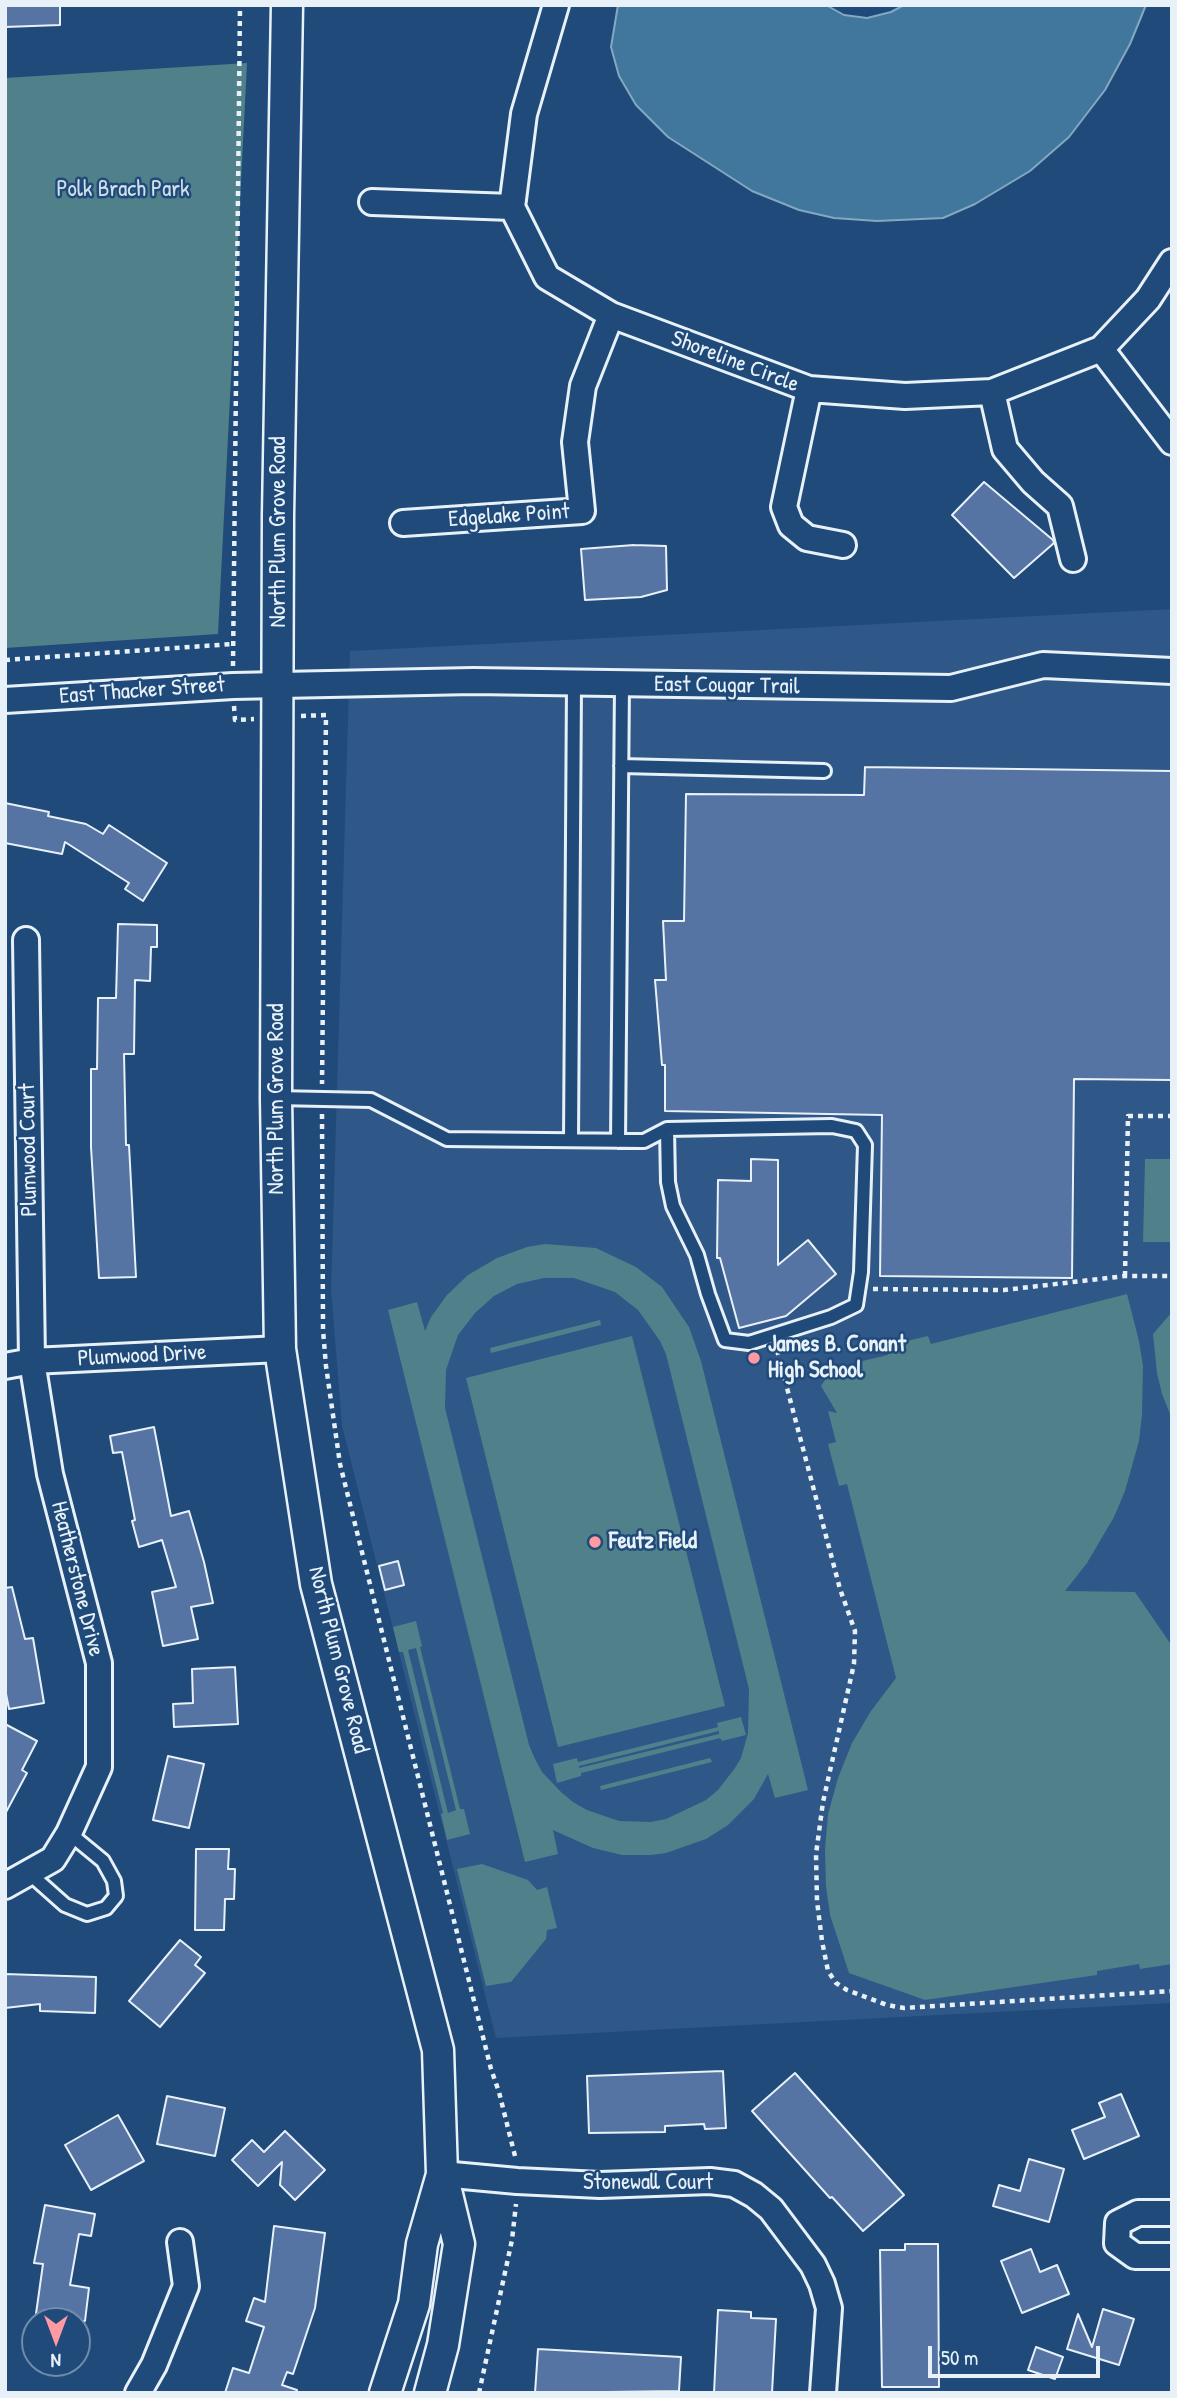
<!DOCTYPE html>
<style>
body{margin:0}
#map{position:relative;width:1177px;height:2398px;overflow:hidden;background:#1f4a7a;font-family:"Patrick Hand",sans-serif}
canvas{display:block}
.frame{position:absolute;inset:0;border:7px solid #e8f1f8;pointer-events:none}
.north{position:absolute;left:21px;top:2307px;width:70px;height:70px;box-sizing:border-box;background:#1f4a7a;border:2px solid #6f8dac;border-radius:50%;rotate:180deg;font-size:19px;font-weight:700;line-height:28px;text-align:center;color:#e8f1f8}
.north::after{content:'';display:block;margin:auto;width:24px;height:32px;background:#ff9aa2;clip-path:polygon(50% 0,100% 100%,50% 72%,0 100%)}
.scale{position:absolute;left:928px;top:2346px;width:172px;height:32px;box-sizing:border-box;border:4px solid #e8f1f8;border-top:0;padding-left:9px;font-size:21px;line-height:24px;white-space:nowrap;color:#e8f1f8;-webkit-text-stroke:5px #1f4a7a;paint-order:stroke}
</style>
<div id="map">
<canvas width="1177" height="2398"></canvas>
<div class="frame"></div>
<div class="north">N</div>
<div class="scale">50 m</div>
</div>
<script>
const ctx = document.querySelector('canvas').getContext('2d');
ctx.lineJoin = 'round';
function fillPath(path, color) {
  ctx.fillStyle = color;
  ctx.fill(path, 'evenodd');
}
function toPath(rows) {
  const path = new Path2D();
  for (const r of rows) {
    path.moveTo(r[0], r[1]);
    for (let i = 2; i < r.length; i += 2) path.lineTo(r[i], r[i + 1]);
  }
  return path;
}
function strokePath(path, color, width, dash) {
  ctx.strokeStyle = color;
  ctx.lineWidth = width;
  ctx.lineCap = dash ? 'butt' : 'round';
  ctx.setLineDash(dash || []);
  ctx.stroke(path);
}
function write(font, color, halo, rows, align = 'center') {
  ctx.font = font + ' "Patrick Hand",sans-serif';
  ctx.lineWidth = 5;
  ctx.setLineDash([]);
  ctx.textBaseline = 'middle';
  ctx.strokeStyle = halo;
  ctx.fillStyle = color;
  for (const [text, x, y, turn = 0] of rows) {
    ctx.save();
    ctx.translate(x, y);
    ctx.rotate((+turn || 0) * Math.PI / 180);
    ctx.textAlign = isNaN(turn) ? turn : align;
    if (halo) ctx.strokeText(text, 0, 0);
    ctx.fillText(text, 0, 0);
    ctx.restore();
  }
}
fillPath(toPath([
 [1172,609,1172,2003,496,2038,342,1426,331,1290,350,651]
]), '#2f5787');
fillPath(toPath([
 [247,63,218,634,5,648,5,78],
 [1145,1159,1172,1159,1172,1242,1143,1242],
 [545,1244,596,1248,636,1267,662,1287,689,1327,701,1361,808,1790,775,1798,768,1774,754,1799,728,1825,706,1839,666,1853,651,1855,622,1855,593,1848,553,1830,558,1854,525,1862,388,1310,417,1302,425,1331,431,1317,447,1295,468,1275,497,1258,527,1247],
 [544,1278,574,1278,615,1292,638,1310,660,1341,666,1354,749,1689,748,1733,741,1758,735,1768,718,1790,706,1800,666,1819,651,1822,619,1821,587,1810,573,1802,561,1792,542,1772,535,1759,529,1745,445,1408,446,1370,458,1335,475,1313,494,1296,517,1284],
 [1127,1294,1139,1341,1143,1366,1142,1415,1139,1441,1125,1491,1114,1517,1087,1563,1065,1591,1135,1592,1172,1646,1172,1964,1140,1969,1139,1964,1097,1971,1097,1975,925,2000,849,1973,830,1915,826,1886,825,1850,828,1814,838,1778,852,1743,871,1711,896,1678,847,1484,839,1486,828,1444,836,1442,828,1411,837,1413,821,1386,832,1369,863,1369,858,1362,888,1355,886,1346,928,1336,931,1344],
 [1172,1312,1172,1419,1162,1394,1157,1373,1153,1334],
 [600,1320,601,1325,491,1353,490,1348],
 [632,1336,725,1706,558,1747,466,1378],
 [416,1621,422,1646,420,1647,460,1809,464,1809,470,1834,447,1840,441,1814,443,1813,403,1652,399,1652,393,1627],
 [416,1648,456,1810,448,1813,408,1650],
 [741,1717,746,1735,722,1741,720,1738,581,1773,581,1776,557,1783,553,1764,577,1758,578,1762,718,1727,717,1723],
 [719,1731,719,1734,579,1768,579,1766],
 [710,1758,712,1762,601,1790,600,1786],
 [482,1864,528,1880,537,1890,547,1887,557,1928,547,1930,546,1939,511,1982,486,1986,457,1869]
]), '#50808a');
const water = toPath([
 [618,5,826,5,844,15,867,18,891,12,904,5,1146,5,1130,44,1105,90,1069,137,1030,171,975,204,943,218,877,221,834,218,799,210,752,191,668,137,636,105,619,76,611,47,618,5]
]);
fillPath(water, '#41779d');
strokePath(water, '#84a8c1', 2);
const building = toPath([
 [5,5,60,5,60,25,5,27,5,5],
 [984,482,1053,540,1054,543,1014,578,952,515,984,482],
 [634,545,666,546,667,590,641,597,585,600,581,549,634,545],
 [865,767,1172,771,1172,1080,1074,1079,1072,1278,880,1276,882,1115,665,1111,665,1065,662,1065,655,980,666,980,663,921,684,921,686,794,864,795,865,767],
 [5,803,49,812,48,816,86,824,103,834,109,825,167,863,143,901,125,889,129,883,65,842,62,854,5,843,5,803],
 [118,924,157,925,157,947,151,947,150,981,135,980,134,1054,124,1054,126,1145,129,1145,136,1277,99,1278,91,1147,91,1069,97,1069,98,998,116,998,118,924],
 [751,1159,778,1160,778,1265,808,1240,836,1274,786,1316,739,1328,720,1258,717,1258,718,1180,751,1181,751,1159],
 [154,1427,171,1516,189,1511,204,1562,213,1603,191,1607,198,1639,163,1646,152,1592,176,1587,162,1540,139,1547,132,1521,135,1520,122,1452,113,1453,110,1436,154,1427],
 [398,1561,404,1585,385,1590,379,1566,398,1561],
 [12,1587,25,1639,33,1638,44,1703,9,1709,5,1689,5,1588,12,1587],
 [235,1667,238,1724,174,1727,173,1704,193,1703,192,1669,235,1667],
 [5,1724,37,1741,22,1770,27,1773,5,1814,5,1724],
 [168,1756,204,1764,189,1828,153,1820,168,1756],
 [196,1849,229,1849,228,1869,235,1869,234,1899,225,1899,224,1930,195,1930,196,1849],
 [180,1940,201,1957,195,1965,205,1973,160,2027,129,2001,180,1940],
 [5,1974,96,1977,95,2013,40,2011,40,2004,5,2008,5,1974],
 [723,2071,726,2128,705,2129,704,2124,665,2126,665,2132,589,2133,587,2076,723,2071],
 [795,2073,904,2195,863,2231,832,2197,830,2198,752,2111,795,2073],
 [1121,2094,1139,2136,1084,2159,1072,2130,1105,2117,1099,2103,1121,2094],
 [167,2096,225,2108,215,2156,157,2144,167,2096],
 [118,2115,144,2161,91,2190,65,2145,118,2115],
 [285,2131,325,2170,295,2200,280,2185,282,2162,258,2186,232,2160,252,2140,264,2152,285,2131],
 [1029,2159,1064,2169,1049,2222,993,2206,999,2185,1020,2191,1029,2159],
 [45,2205,95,2214,91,2236,79,2234,70,2285,89,2288,85,2321,35,2321,43,2264,34,2263,45,2205],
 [274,2226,325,2233,315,2308,293,2374,287,2372,282,2385,297,2390,296,2393,225,2393,233,2368,249,2373,264,2327,246,2321,254,2298,265,2302,274,2226],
 [905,2244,938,2244,939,2387,882,2387,880,2250,905,2250,905,2244],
 [1031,2249,1040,2272,1057,2265,1069,2294,1022,2313,1001,2261,1031,2249],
 [1103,2309,1134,2319,1119,2365,1067,2349,1078,2314,1092,2347,1103,2309],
 [718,2310,751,2312,751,2318,776,2319,772,2393,714,2393,718,2310],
 [1036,2347,1063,2357,1055,2379,1028,2370,1036,2347],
 [538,2349,681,2357,679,2391,535,2393,538,2349]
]);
fillPath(building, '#5574a4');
strokePath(building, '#e8f1f8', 2);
const service = toPath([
 [621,766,824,771],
 [276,1098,371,1100,447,1139,644,1141,667,1129,832,1126,856,1131,865,1145,861,1272,856,1305,831,1317,749,1343,725,1340,708,1294,697,1255,673,1206,668,1182,667,1129],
 [571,1140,574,684],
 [618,1141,622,684],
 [29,1873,65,1905,87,1914,106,1908,116,1896,114,1881,103,1861,69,1833]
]);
const minor = toPath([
 [556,5,524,114,512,207,547,277,611,315,809,389,905,396,992,392,1101,349,1148,299,1172,262],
 [372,202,512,207],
 [1101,349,1172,442],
 [809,389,784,507,791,525,807,538,843,545],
 [992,392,1005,449,1033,482,1060,506,1073,559],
 [403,523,582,511,575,442,583,386,611,315],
 [5,700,233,686,473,681,951,688,1043,665,1172,671],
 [5,1366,32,1361,280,1349],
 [5,1886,53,1859,69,1833,99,1767,99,1663,50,1474,32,1361,26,940],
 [442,2174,517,2181,600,2185,710,2181,734,2184,754,2195,771,2209,813,2265,822,2284,829,2308,823,2393],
 [1172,2213,1138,2213,1118,2223,1117,2243,1135,2256,1172,2256],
 [138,2393,154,2365,186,2286,180,2242]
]);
const tertiary = toPath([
 [287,5,278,515,276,1098,280,1349,316,1584,438,2050,442,2174,459,2244,443,2345,430,2393],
 [385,2393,414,2304,422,2244,441,2178]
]);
strokePath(service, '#e8f1f8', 18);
strokePath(minor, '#e8f1f8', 30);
strokePath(tertiary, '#e8f1f8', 35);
strokePath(toPath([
 [5,660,232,644],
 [233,666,240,5],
 [234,706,235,720,254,719],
 [301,716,326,715,322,1084],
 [322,1114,323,1330,326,1366,340,1464,491,2069,499,2092,516,2160],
 [1125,1276,1128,1116,1172,1116],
 [873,1289,1004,1290,1125,1276,1172,1276],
 [777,1350,840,1589,855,1631,854,1664,823,1802,816,1854,817,1901,822,1941,828,1971,836,1983,847,1990,887,2005,904,2008,1172,1991],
 [479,2393,512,2240,516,2204]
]), '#e8f1f8', 4.5, [5, 5]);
strokePath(service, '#1f4a7a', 12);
strokePath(minor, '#1f4a7a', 24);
strokePath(tertiary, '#1f4a7a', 30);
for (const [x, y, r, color] of [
 [754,1358,7,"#ff9aa2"],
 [595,1542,7,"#ff9aa2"]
]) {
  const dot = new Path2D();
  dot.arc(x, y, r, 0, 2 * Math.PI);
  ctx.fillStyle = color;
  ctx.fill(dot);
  strokePath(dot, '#1f4a7a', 2.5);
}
write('23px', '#d1e0e8', '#1f4a7a', [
 ["Polk Brach Park",123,190]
]);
write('23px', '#e8f1f8', '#1f4a7a', [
 ["Shoreline Circle",735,362,21],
 ["Edgelake Point",509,516,-4],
 ["North Plum Grove Road",279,532,-90],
 ["East Cougar Trail",727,686,1],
 ["East Thacker Street",142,691,-4],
 ["North Plum Grove Road",277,1099,-90],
 ["Plumwood Court",29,1150,-91],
 ["Plumwood Drive",142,1356,-3],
 ["Heatherstone Drive",77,1579,76],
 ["North Plum Grove Road",338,1660,76],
 ["Stonewall Court",648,2183]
]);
write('bold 23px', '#e8f1f8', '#1f4a7a', [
 ["James B. Conant",768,1345],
 ["High School",768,1371],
 ["Feutz Field",609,1542]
], 'left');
</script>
